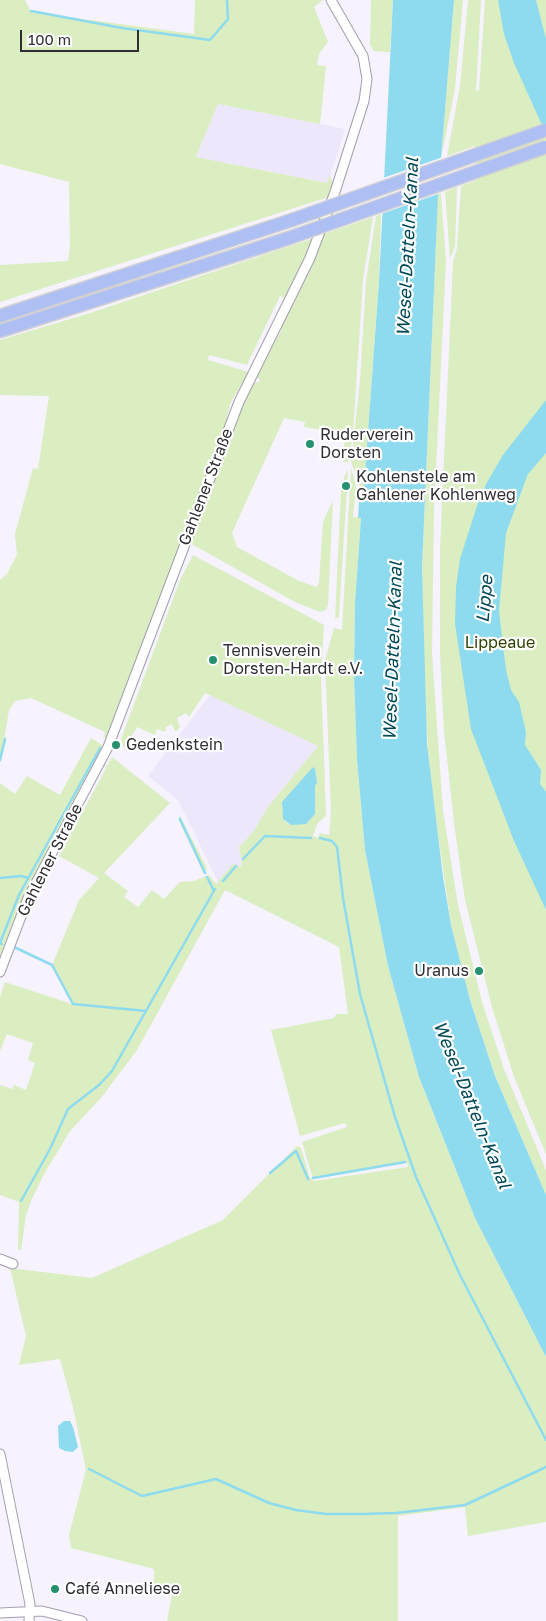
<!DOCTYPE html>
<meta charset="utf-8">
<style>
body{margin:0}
#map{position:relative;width:546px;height:1621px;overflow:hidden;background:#f6f2fe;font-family:"Golos Text",sans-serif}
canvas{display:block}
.scale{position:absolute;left:20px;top:30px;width:119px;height:22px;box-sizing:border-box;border:2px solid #302e35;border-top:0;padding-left:6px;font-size:15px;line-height:18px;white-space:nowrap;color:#302e35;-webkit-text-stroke:4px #fff;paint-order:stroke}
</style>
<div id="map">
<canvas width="546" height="1621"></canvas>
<div class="scale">100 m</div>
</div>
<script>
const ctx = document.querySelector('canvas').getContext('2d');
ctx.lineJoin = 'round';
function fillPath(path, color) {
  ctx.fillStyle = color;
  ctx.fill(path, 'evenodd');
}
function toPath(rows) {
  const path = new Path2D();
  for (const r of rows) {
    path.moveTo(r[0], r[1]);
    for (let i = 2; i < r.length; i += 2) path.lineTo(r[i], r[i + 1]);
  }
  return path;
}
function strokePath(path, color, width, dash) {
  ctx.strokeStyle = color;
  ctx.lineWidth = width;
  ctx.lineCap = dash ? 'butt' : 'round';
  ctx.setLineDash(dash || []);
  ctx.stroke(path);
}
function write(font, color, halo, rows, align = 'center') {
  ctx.font = font + ' "Golos Text",sans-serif';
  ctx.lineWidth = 4.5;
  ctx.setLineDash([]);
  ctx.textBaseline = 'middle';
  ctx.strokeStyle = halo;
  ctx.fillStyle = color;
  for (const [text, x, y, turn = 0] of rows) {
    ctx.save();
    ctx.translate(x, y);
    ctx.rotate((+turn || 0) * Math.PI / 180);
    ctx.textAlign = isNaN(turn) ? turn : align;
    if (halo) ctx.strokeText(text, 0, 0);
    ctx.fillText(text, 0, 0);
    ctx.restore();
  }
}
fillPath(toPath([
 [218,104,345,129,328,183,196,157],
 [210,695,318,746,267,808,254,831,239,847,242,864,239,868,227,871,218,882,178,800,148,776]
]), '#ede7fc');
fillPath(toPath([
 [0,0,25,0,31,12,194,34,195,0,323,0,314,7,328,42,319,54,317,65,326,66,320,124,218,104,196,157,327,183,330,175,333,185,329,197,0,302,0,265,68,261,70,246,69,182,0,164],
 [371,0,393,0,390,52,374,51,370,45],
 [454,0,463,0,455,89,441,158],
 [468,0,481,0,476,92,479,90,485,0,546,0,546,1154,514,1077,492,1007,465,900,454,823,444,731,440,654,440,548,453,262,457,248,461,186,477,180,478,178,475,146,447,156,460,86],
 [457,187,455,246,450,259,445,192],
 [441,193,446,261,434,509,432,654,443,811,458,905,482,1002,504,1069,546,1170,546,1195,495,1076,470,1000,451,925,430,779,424,690,422,568,438,194],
 [381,214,379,282,364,487,360,487,351,462,360,381,366,281,376,216],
 [373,217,363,280,353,433,348,462,343,462,345,434,304,427,305,422,284,418,232,533,237,547,299,581,317,587,319,583,323,522,333,500,328,605,326,610,320,612,295,602,190,543,222,454,252,383,259,382,260,380,256,376,281,331,285,315,324,234],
 [314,238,286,299,280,296,247,365,209,355,208,360,249,372,231,402,224,428,108,737,103,738,105,732,31,698,15,701,9,710,0,764,0,580,7,574,17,555,15,534,33,468,38,469,49,396,0,395,0,340,90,313],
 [351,468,356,486,353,517,361,518,355,603,354,677,357,759,365,850,388,966,419,1077,475,1218,546,1357,546,1522,468,1536,465,1507,398,1516,398,1621,167,1621,172,1595,154,1584,154,1569,71,1548,69,1535,86,1470,73,1407,60,1359,19,1365,26,1336,10,1268,92,1278,223,1220,297,1146,301,1148,310,1178,314,1181,408,1167,407,1163,313,1179,302,1142,347,1127,345,1123,300,1136,271,1030,334,1018,336,1014,348,1014,339,947,225,890,137,1050,101,1098,70,1131,44,1174,31,1201,26,1215,21,1250,18,1250,19,1202,0,1195,0,1085,12,1089,14,1085,26,1090,35,1063,28,1060,33,1043,7,1034,0,1051,0,997,5,982,72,1004,52,965,79,900,99,878,59,856,112,757,170,803,104,873,128,891,124,897,138,907,152,890,164,899,180,882,194,881,209,875,216,884,233,864,240,867,242,864,239,847,254,831,267,808,318,746,205,693,189,717,186,713,177,718,180,727,178,730,175,731,172,724,166,727,165,732,157,729,155,735,137,727,124,749,121,739,180,580,193,555,324,625,321,675,326,816,317,824,313,836,318,838,320,833,329,835,331,813,325,660,334,628,342,630],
 [315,778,317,783,291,825,286,822,283,819],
 [348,470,339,617,335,619,341,491,344,477],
 [91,738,104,746,92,773,25,894,0,959,0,783,15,794,27,776,60,795],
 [180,816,207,868,205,873,204,874,178,819]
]), '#daeec1');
fillPath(toPath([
 [393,0,454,0,438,196,422,568,427,744,443,877,451,925,470,1000,495,1076,546,1195,546,1357,475,1218,419,1077,388,966,365,850,357,759,354,677,355,603,361,518,358,518,360,487,364,486,379,282],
 [498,0,536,0,546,39,546,134,514,63,504,34],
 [546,400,546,453,528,474,506,533,499,611,506,670,511,690,519,702,526,732,525,745,541,770,540,784,546,792,546,910,514,841,471,729,455,624,456,587,460,559,477,506,486,484,503,455],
 [313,767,315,769,317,783,315,786,315,814,306,824,291,825,283,819,282,802],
 [64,1421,70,1421,73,1427,78,1447,73,1452,65,1451,59,1448,58,1426]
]), '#8edbef');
fillPath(toPath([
 [443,157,441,193,378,215,380,179]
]), '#f6f2fe');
strokePath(toPath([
 [31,11,122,28,210,40,228,19,227,0],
 [0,760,5,739],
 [180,819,205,873],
 [320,838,332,841,337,847,343,898,360,994,395,1117,416,1177,460,1275,546,1440],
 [243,859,265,836,311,838],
 [207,877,214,891],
 [0,878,21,876,28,878],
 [223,881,236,866],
 [2,944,0,943,19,895,100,748],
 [14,947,52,965,73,1004,146,1011],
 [270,1173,296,1151,308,1179],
 [313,1178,405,1162],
 [21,1201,50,1149,68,1109,99,1085,112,1071,215,889],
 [89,1469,142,1496,216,1479,269,1503,296,1510,326,1514,364,1514,396,1513,465,1505,546,1467]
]), '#8edbef', 2.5);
const minor = toPath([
 [0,972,28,898,108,747,239,402,310,258,335,192,364,101,367,79,363,56,331,0],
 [0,1259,13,1264],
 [0,1454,30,1604,29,1621],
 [0,1613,42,1611,82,1621]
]);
const highway = toPath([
 [0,316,292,220],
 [0,331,289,238]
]);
strokePath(minor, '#a39eaf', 11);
strokePath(highway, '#d1d1d3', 15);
strokePath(minor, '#fff', 9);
strokePath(highway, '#aebff4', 12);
const highwayBridge = toPath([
 [292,220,546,130],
 [289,238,546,147]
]);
strokePath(highwayBridge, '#d1d1d3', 15, []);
strokePath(highwayBridge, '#aebff4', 12);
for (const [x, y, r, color] of [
 [310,444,5,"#269170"],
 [346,486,5,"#269170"],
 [213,660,5,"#269170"],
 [116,745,5,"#269170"],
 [479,971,5,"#269170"],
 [55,1589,5,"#269170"]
]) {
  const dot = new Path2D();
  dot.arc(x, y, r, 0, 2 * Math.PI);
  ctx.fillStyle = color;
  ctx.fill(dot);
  strokePath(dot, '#fff', 2);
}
write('16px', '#302e35', '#fff', [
 ["Ruderverein",320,435],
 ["Dorsten",320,453],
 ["Kohlenstele am",356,477],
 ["Gahlener Kohlenweg",356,495],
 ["Tennisverein",223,651],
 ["Dorsten-Hardt e.V.",223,669],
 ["Gedenkstein",126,745],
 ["Uranus",469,971,"right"],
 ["Café Anneliese",65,1589]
], 'left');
write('16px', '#302e35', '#fff', [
 ["Gahlener Straße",206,487,-69],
 ["Gahlener Straße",50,860,-63]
]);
write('16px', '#2e4201', '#fff', [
 ["Lippeaue",500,643]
]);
write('italic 18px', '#004957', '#fff', [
 ["Wesel-Datteln-Kanal",408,247,-87],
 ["Lippe",485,599,-85],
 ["Wesel-Datteln-Kanal",393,651,-88],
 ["Wesel-Datteln-Kanal",472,1105,68]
]);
</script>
